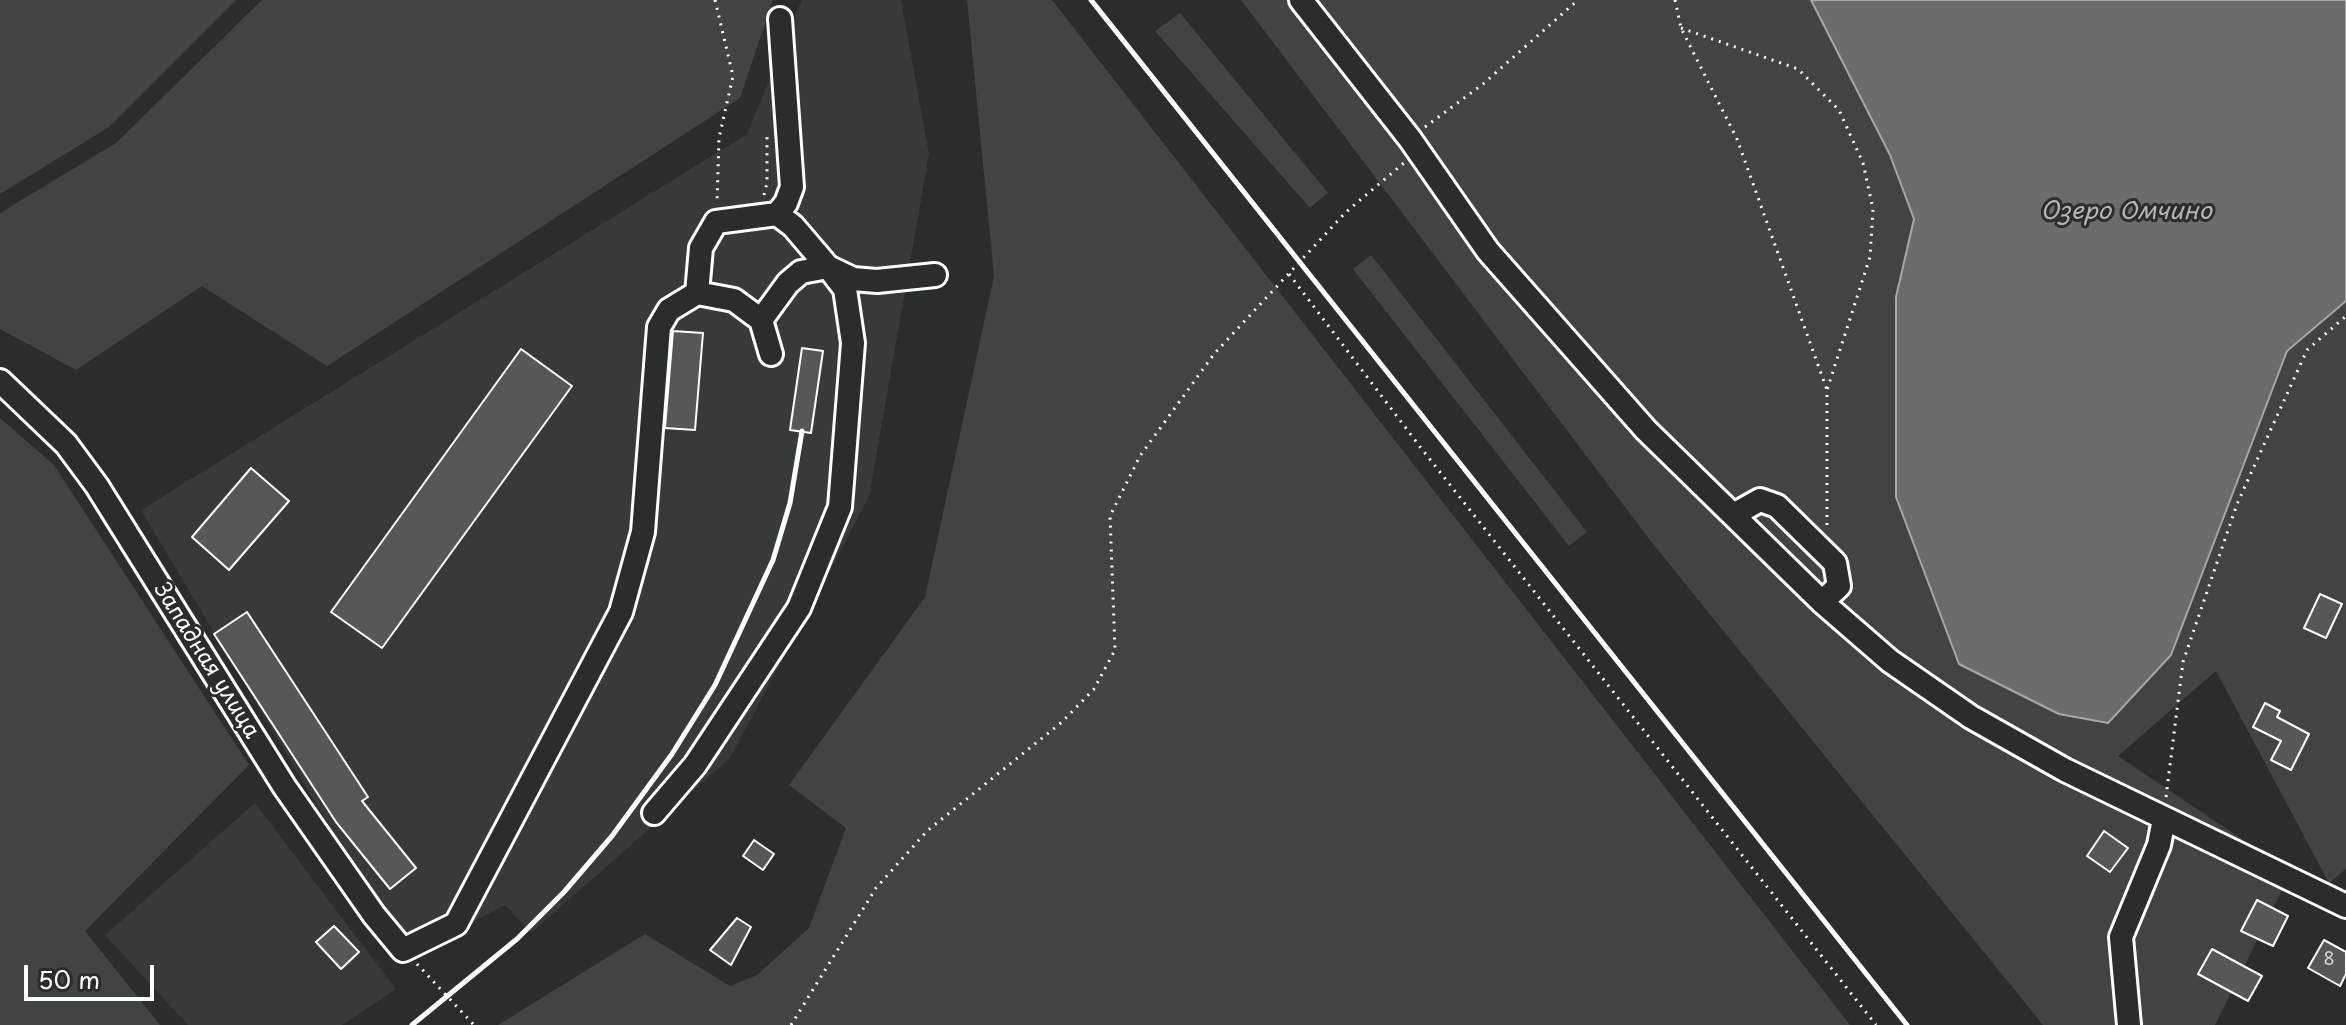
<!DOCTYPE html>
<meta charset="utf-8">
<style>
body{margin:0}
#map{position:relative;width:2346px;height:1025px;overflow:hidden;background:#2a2d2e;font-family:"Playpen Sans",sans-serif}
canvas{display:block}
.scale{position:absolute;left:24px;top:965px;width:130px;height:36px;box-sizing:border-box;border:4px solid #fff;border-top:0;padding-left:10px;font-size:24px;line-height:28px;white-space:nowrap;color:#fff;-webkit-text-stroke:6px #2a2d2e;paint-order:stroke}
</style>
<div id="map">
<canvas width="2346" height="1025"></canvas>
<div class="scale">50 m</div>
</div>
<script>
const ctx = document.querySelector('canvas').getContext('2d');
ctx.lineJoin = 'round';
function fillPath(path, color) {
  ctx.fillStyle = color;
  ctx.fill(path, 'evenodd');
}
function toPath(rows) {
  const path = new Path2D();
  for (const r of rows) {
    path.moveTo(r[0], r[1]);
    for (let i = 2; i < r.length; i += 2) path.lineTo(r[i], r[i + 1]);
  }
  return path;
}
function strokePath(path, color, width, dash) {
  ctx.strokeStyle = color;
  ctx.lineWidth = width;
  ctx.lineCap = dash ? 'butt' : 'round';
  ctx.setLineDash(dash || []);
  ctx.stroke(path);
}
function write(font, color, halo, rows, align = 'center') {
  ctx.font = font + ' "Playpen Sans",sans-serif';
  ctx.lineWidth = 6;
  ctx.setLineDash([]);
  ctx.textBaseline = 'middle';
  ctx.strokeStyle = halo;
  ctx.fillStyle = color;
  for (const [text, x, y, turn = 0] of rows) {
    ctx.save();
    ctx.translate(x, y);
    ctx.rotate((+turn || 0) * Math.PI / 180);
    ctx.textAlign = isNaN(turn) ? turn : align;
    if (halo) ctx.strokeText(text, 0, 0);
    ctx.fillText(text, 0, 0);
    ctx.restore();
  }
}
fillPath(toPath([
 [802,0,901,0,929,154,869,497,730,758,531,933,505,905,407,956,141,510,747,134],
 [255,803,396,989,342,1025,188,1025,105,935]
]), '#373a3b');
fillPath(toPath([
 [0,0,236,0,109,127,0,194],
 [262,0,773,0,740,98,327,366,202,286,76,370,0,329,0,213,116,143],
 [967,0,1052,0,1850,1025,498,1025,645,934,730,986,757,975,809,928,846,828,789,785,925,597,994,276],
 [1241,0,1811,0,1890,155,1914,219,1896,297,2171,655,2287,351,2346,301,2346,869,2329,883,2216,671,2118,756,2291,872,2215,1025,2043,1025,1653,544],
 [1180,13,1328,193,1310,208,1155,31],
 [1371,255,1587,532,1569,546,1353,269],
 [0,418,54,465,249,765,85,931,160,1025,0,1025]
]), '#414445');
const water = toPath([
 [1811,0,2346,0,2346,301,2287,351,2171,655,2108,723,2059,714,1959,664,1896,497,1896,297,1914,219,1890,155,1811,0]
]);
fillPath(water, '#6a6c6d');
strokePath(water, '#a6a7a7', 2);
const building = toPath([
 [673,331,703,333,695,430,665,428,673,331],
 [802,348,823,351,811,433,790,430,802,348],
 [521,349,572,386,382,648,331,612,521,349],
 [251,468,289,501,229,570,192,537,251,468],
 [2320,594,2342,604,2326,638,2304,628,2320,594],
 [247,612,368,797,362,801,416,868,390,889,336,822,214,634,247,612],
 [2265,703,2280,711,2277,717,2309,734,2291,770,2271,760,2281,741,2253,727,2265,703],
 [2104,831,2128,848,2110,872,2087,856,2104,831],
 [754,840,774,854,763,870,743,856,754,840],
 [2257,900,2288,916,2273,946,2241,931,2257,900],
 [737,918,751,927,731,965,710,950,737,918],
 [334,926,359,952,341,969,316,942,334,926],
 [2324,940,2346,952,2346,974,2340,986,2308,968,2324,940],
 [2212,949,2262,976,2248,1001,2198,974,2212,949]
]);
fillPath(building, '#555758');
strokePath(building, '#fff', 2);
const minor = toPath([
 [1301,0,1410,139,1488,251,1646,430,1822,602,1890,661,1971,717,2065,770,2346,906],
 [777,214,793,226,828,267,853,279,877,281,935,275],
 [697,293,701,248,716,222,777,214,786,203,792,187,780,19],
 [0,381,66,444,97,486,284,786,374,915,403,950,456,924,621,612,643,532,659,327,669,310,697,293,734,300,761,320,771,354],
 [1735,514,1760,500,1777,506,1835,563,1839,586,1822,602],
 [654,813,695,765,799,608,840,507,853,343,845,289,828,267,801,272,788,283,761,320],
 [2129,1025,2121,937,2159,845,2164,819]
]);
strokePath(minor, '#fff', 28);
strokePath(toPath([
 [715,0,733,76,719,138,717,204],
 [1675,0,1681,28,1737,139,1827,390],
 [1681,28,1798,69,1839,110,1863,163,1873,209,1870,257,1827,390,1827,526],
 [1425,127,1483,84,1578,0],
 [764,195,767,183,767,135],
 [1289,274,1421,448,1876,1025],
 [2166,797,2183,662,2237,504,2307,350,2346,316],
 [417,964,474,1025],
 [791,1025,876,888,927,831,1062,722,1094,689,1115,650,1110,516,1140,456,1214,354,1346,212,1405,162]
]), '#fff', 3, [2, 6]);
strokePath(minor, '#2a2d2e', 22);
strokePath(toPath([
 [1091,0,1907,1025],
 [412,1025,517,939,564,892,612,836,672,754,715,685,773,560,790,503,802,431]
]), '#fff', 5);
write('18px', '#d4d5d5', null, [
 ["8",2329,960]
]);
write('22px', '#fff', '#2a2d2e', [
 ["Западная улица",206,661,58]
]);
write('italic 24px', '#b4b6b6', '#2a2d2e', [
 ["Озеро Омчино",2126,212]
]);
</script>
